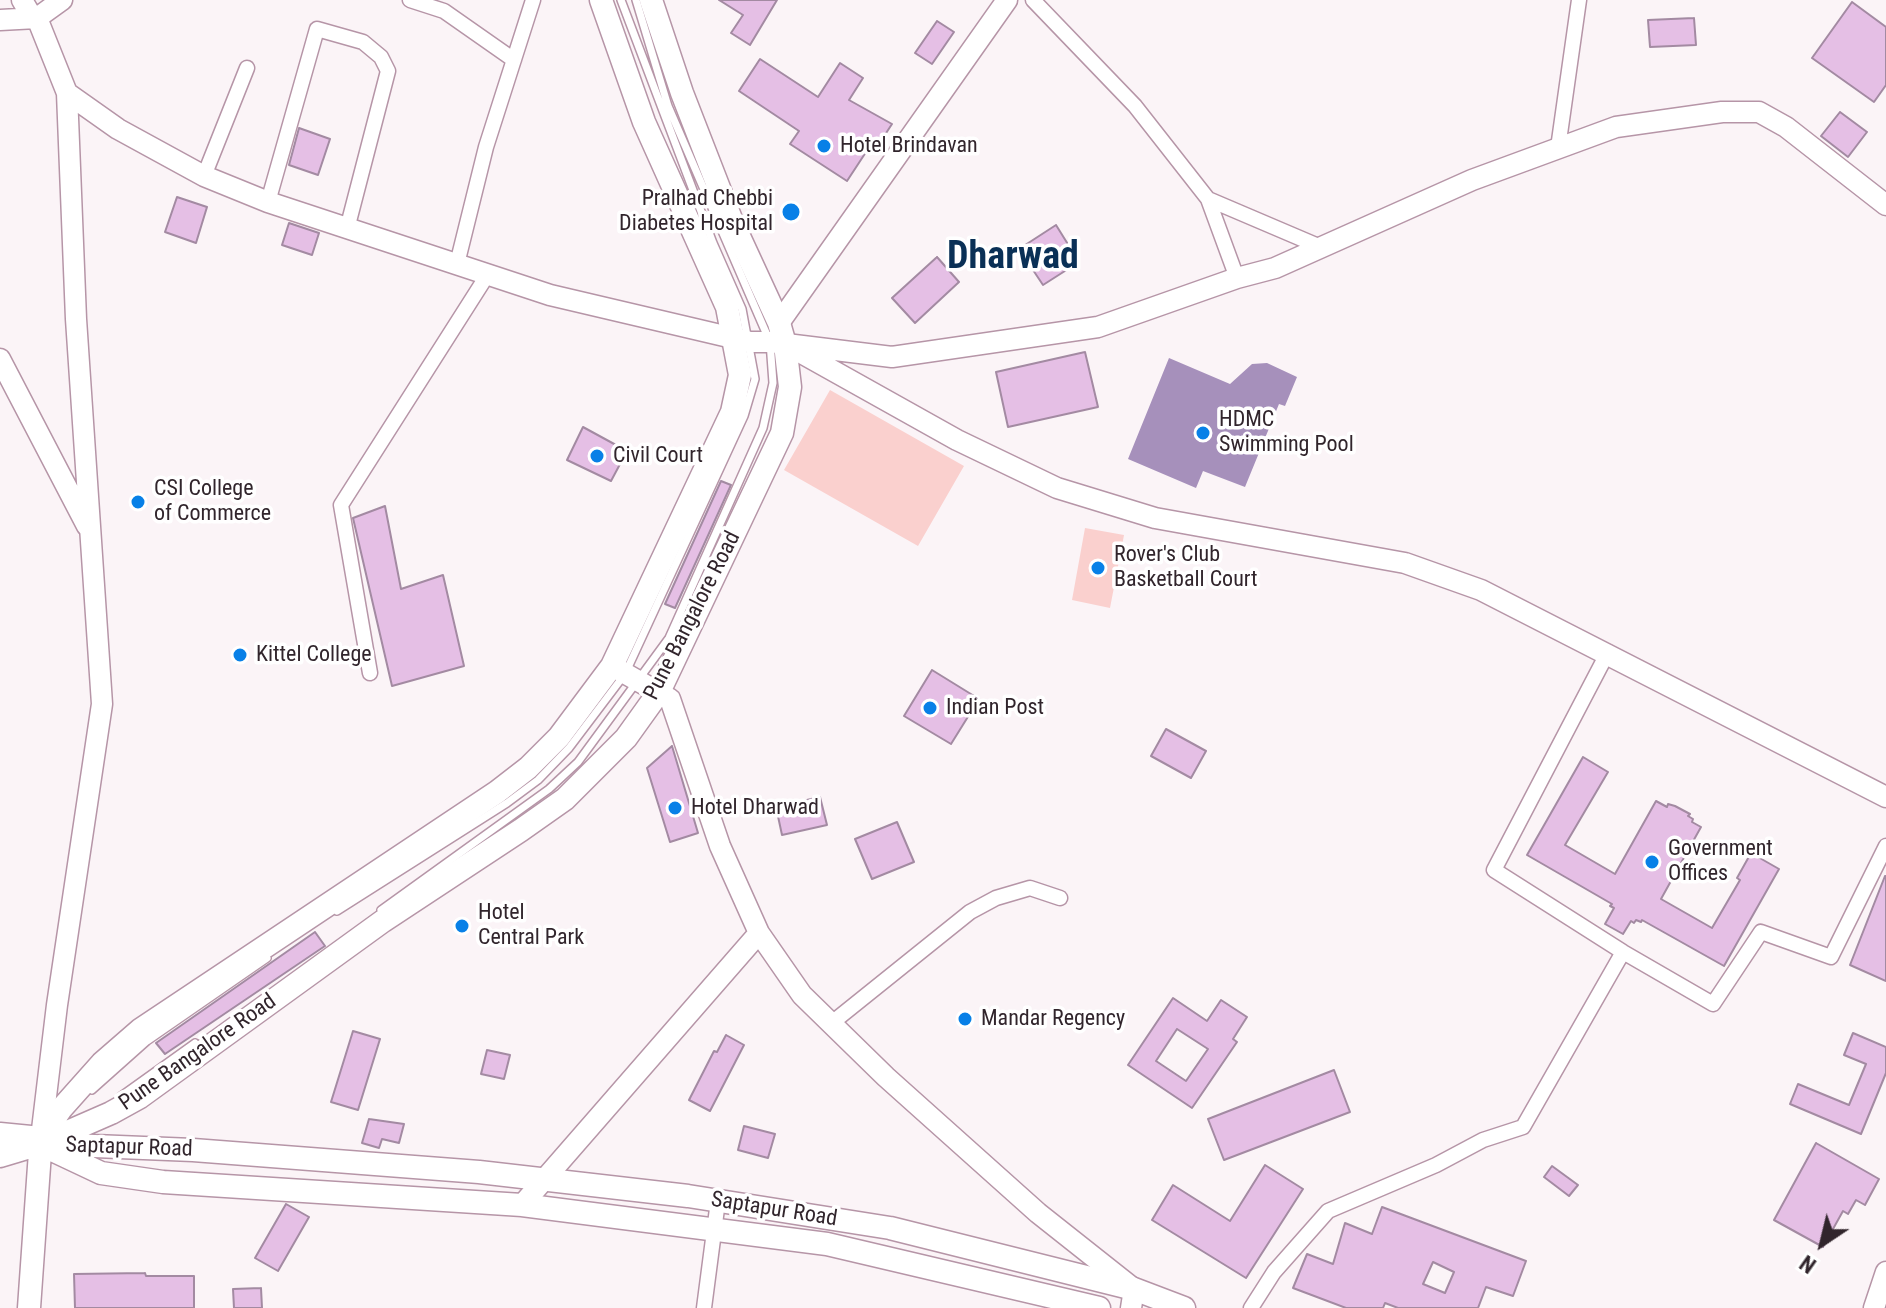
<!DOCTYPE html>
<style>
body{margin:0}
#map{position:relative;width:1886px;height:1308px;overflow:hidden;background:#fbf4f7;font-family:"Roboto Condensed",sans-serif}
canvas{display:block}
.north{position:absolute;left:1782px;top:1204px;width:80px;height:80px;-webkit-text-stroke:6px #fff;paint-order:stroke;rotate:215deg;font-size:22px;font-weight:700;line-height:32px;text-align:center;color:#31252c}
.north::after{content:'';display:block;margin:auto;width:28px;height:36px;background:#31252c;clip-path:polygon(50% 0,100% 100%,50% 72%,0 100%)}
</style>
<div id="map">
<canvas width="1886" height="1308"></canvas>
<div class="north">N</div>
</div>
<script>
const ctx = document.querySelector('canvas').getContext('2d');
ctx.lineJoin = 'round';
function fillPath(path, color) {
  ctx.fillStyle = color;
  ctx.fill(path, 'evenodd');
}
function toPath(rows) {
  const path = new Path2D();
  for (const r of rows) {
    path.moveTo(r[0], r[1]);
    for (let i = 2; i < r.length; i += 2) path.lineTo(r[i], r[i + 1]);
  }
  return path;
}
function strokePath(path, color, width, dash) {
  ctx.strokeStyle = color;
  ctx.lineWidth = width;
  ctx.lineCap = dash ? 'butt' : 'round';
  ctx.setLineDash(dash || []);
  ctx.stroke(path);
}
function write(font, color, halo, rows, align = 'center') {
  ctx.font = font + ' "Roboto Condensed",sans-serif';
  ctx.lineWidth = 7;
  ctx.setLineDash([]);
  ctx.textBaseline = 'middle';
  ctx.strokeStyle = halo;
  ctx.fillStyle = color;
  for (const [text, x, y, turn = 0] of rows) {
    ctx.save();
    ctx.translate(x, y);
    ctx.rotate((+turn || 0) * Math.PI / 180);
    ctx.textAlign = isNaN(turn) ? turn : align;
    if (halo) ctx.strokeText(text, 0, 0);
    ctx.fillText(text, 0, 0);
    ctx.restore();
  }
}
fillPath(toPath([
 [830,390,964,466,918,546,784,470],
 [1085,528,1124,535,1110,608,1072,600]
]), '#fad0ce');
fillPath(toPath([
 [1169,358,1230,384,1252,364,1267,363,1297,377,1285,406,1279,404,1245,487,1203,471,1196,488,1128,459]
]), '#a690bb');
const building = toPath([
 [719,0,777,0,750,45,731,33,743,15,719,0],
 [1852,2,1886,27,1886,85,1874,102,1812,58,1852,2],
 [1694,18,1696,45,1650,47,1648,20,1694,18],
 [937,21,954,32,932,64,915,53,937,21],
 [760,59,818,97,840,63,863,78,849,100,892,124,875,150,870,146,847,181,790,144,799,131,739,91,760,59],
 [1840,112,1867,132,1848,157,1821,136,1840,112],
 [299,128,330,139,318,175,289,165,299,128],
 [177,197,207,207,196,243,165,232,177,197],
 [289,223,319,233,312,255,282,245,289,223],
 [1056,225,1079,262,1043,285,1019,249,1056,225],
 [937,257,959,282,915,323,892,298,937,257],
 [1085,352,1098,407,1008,427,996,372,1085,352],
 [583,427,627,451,611,481,567,460,583,427],
 [721,481,731,485,675,608,665,604,721,481],
 [385,506,401,589,443,575,464,666,392,686,353,518,385,506],
 [932,670,979,699,951,744,904,716,932,670],
 [1166,729,1206,751,1191,778,1151,756,1166,729],
 [672,746,698,833,670,842,647,768,672,746],
 [1583,757,1608,772,1565,845,1615,874,1656,801,1667,807,1668,804,1675,806,1690,814,1688,816,1693,819,1692,822,1701,827,1661,899,1712,928,1740,880,1737,878,1751,853,1779,869,1724,966,1642,920,1641,922,1636,920,1634,923,1631,921,1623,934,1605,924,1614,908,1610,906,1612,904,1527,855,1583,757],
 [820,797,827,825,782,835,776,807,820,797],
 [897,822,914,862,872,879,855,839,897,822],
 [1885,876,1886,876,1886,981,1850,965,1885,876],
 [315,932,325,946,319,950,165,1054,156,1043,315,932],
 [1173,998,1207,1021,1221,1000,1247,1017,1233,1039,1237,1042,1192,1108,1128,1065,1173,998],
 [1177,1029,1208,1049,1186,1081,1156,1061,1177,1029],
 [353,1031,380,1039,358,1110,331,1102,353,1031],
 [1853,1033,1886,1047,1886,1073,1861,1134,1790,1104,1798,1084,1849,1105,1866,1064,1844,1055,1853,1033],
 [726,1035,744,1045,710,1111,689,1100,714,1051,717,1052,726,1035],
 [487,1050,510,1055,504,1079,481,1074,487,1050],
 [1334,1070,1350,1112,1224,1160,1208,1119,1334,1070],
 [369,1119,404,1124,399,1143,382,1139,379,1148,362,1143,369,1119],
 [744,1126,775,1134,768,1158,738,1150,744,1126],
 [1816,1143,1879,1179,1865,1205,1856,1200,1848,1214,1843,1211,1823,1247,1774,1220,1816,1143],
 [1265,1165,1303,1189,1246,1278,1152,1220,1173,1185,1230,1221,1265,1165],
 [1552,1166,1578,1185,1569,1196,1544,1177,1552,1166],
 [286,1204,309,1217,278,1271,255,1258,286,1204],
 [1382,1207,1526,1261,1513,1296,1486,1287,1478,1308,1398,1308,1385,1303,1383,1308,1346,1308,1293,1288,1307,1254,1333,1264,1345,1223,1372,1234,1382,1207],
 [1433,1262,1454,1272,1445,1293,1423,1284,1433,1262],
 [145,1273,146,1276,194,1276,194,1308,75,1308,74,1274,145,1273],
 [261,1288,262,1308,234,1308,233,1289,261,1288]
]);
fillPath(building, '#e5bfe5');
strokePath(building, '#a38aa2', 2);
const lane = toPath([
 [381,910,549,789,578,762,669,638,763,428,773,383,770,342,668,106,636,0],
 [337,911,507,803,538,780,569,748,625,674,744,416,755,379,742,309,713,243,621,0],
 [92,1090,147,1041,267,958],
 [121,1096,195,1043]
]);
const street = toPath([
 [410,0,444,11,514,60],
 [1033,0,1135,106,1208,199,1323,248],
 [1558,148,1579,0],
 [204,176,247,68],
 [1208,199,1237,278],
 [268,202,317,29,363,42,381,57,388,71,347,229],
 [457,264,486,147,533,0],
 [1608,652,1494,870,1623,952,1713,1004,1761,932,1831,957,1886,846],
 [370,673,341,505,488,274],
 [833,1022,970,912,996,898,1030,888,1060,898],
 [704,1308,718,1201],
 [1251,1308,1274,1272,1328,1211,1436,1165,1483,1140,1523,1127,1623,952]
]);
const secondary = toPath([
 [22,0,32,17,37,18,67,93,76,319,102,704,57,1005,41,1138],
 [0,20,37,18,62,0],
 [67,93,118,129,204,176,268,202,550,295,750,342,770,342,892,357,1098,327,1237,278,1275,268,1472,180,1616,127,1722,112,1759,112,1786,127,1886,205],
 [779,323,1007,0],
 [796,350,957,440,1057,488,1155,518,1405,563,1481,590,1886,797],
 [0,359,87,526],
 [612,666,670,699,720,846,759,933,802,995,886,1077,1038,1213,1134,1289,1131,1308],
 [522,1205,759,933],
 [1874,1308,1886,1272]
]);
const primary = toPath([
 [0,1134,41,1138,61,1109,102,1063,140,1030,497,792,528,768,559,737,612,666,732,412,740,375,727,307,644,122,601,0],
 [45,1144,193,1150,479,1172,688,1196,890,1228,1134,1289,1184,1308],
 [48,1148,101,1173,163,1182,522,1205,827,1244,1099,1308],
 [0,1156,40,1144,111,1113,140,1097,383,921,521,830,565,799,626,738,659,692,782,433,790,387,785,344,779,323,731,219,682,93,651,0],
 [29,1308,41,1138]
]);
strokePath(lane, '#b695a7', 10);
strokePath(street, '#b695a7', 17);
strokePath(secondary, '#b695a7', 23);
strokePath(primary, '#b695a7', 25);
strokePath(lane, '#fff', 7);
strokePath(street, '#fff', 14);
strokePath(secondary, '#fff', 20);
strokePath(primary, '#fff', 22);
for (const [x, y, r, color] of [
 [824,146,8,"#0880e7"],
 [791,212,10,"#0880e7"],
 [1203,433,8,"#0880e7"],
 [597,456,8,"#0880e7"],
 [138,502,8,"#0880e7"],
 [1098,568,8,"#0880e7"],
 [240,655,8,"#0880e7"],
 [930,708,8,"#0880e7"],
 [675,808,8,"#0880e7"],
 [1652,862,8,"#0880e7"],
 [462,926,8,"#0880e7"],
 [965,1019,8,"#0880e7"]
]) {
  const dot = new Path2D();
  dot.arc(x, y, r, 0, 2 * Math.PI);
  ctx.fillStyle = color;
  ctx.fill(dot);
  strokePath(dot, '#fff', 3);
}
write('22px', '#31252c', '#fff', [
 ["Hotel Brindavan",840,146],
 ["Pralhad Chebbi",773,199,"right"],
 ["Diabetes Hospital",773,224,"right"],
 ["HDMC",1219,420],
 ["Swimming Pool",1219,445],
 ["Civil Court",613,456],
 ["CSI College",154,489],
 ["of Commerce",154,514],
 ["Rover's Club",1114,555],
 ["Basketball Court",1114,580],
 ["Kittel College",256,655],
 ["Indian Post",946,708],
 ["Hotel Dharwad",691,808],
 ["Government",1668,849],
 ["Offices",1668,874],
 ["Hotel",478,913],
 ["Central Park",478,938],
 ["Mandar Regency",981,1019]
], 'left');
write('22px', '#31252c', '#fff', [
 ["Pune Bangalore Road",693,616,-63],
 ["Pune Bangalore Road",198,1053,-35],
 ["Saptapur Road",129,1148,2],
 ["Saptapur Road",774,1210,9]
]);
write('bold 38px', '#0a3056', '#fff', [
 ["Dharwad",1013,258]
]);
</script>
